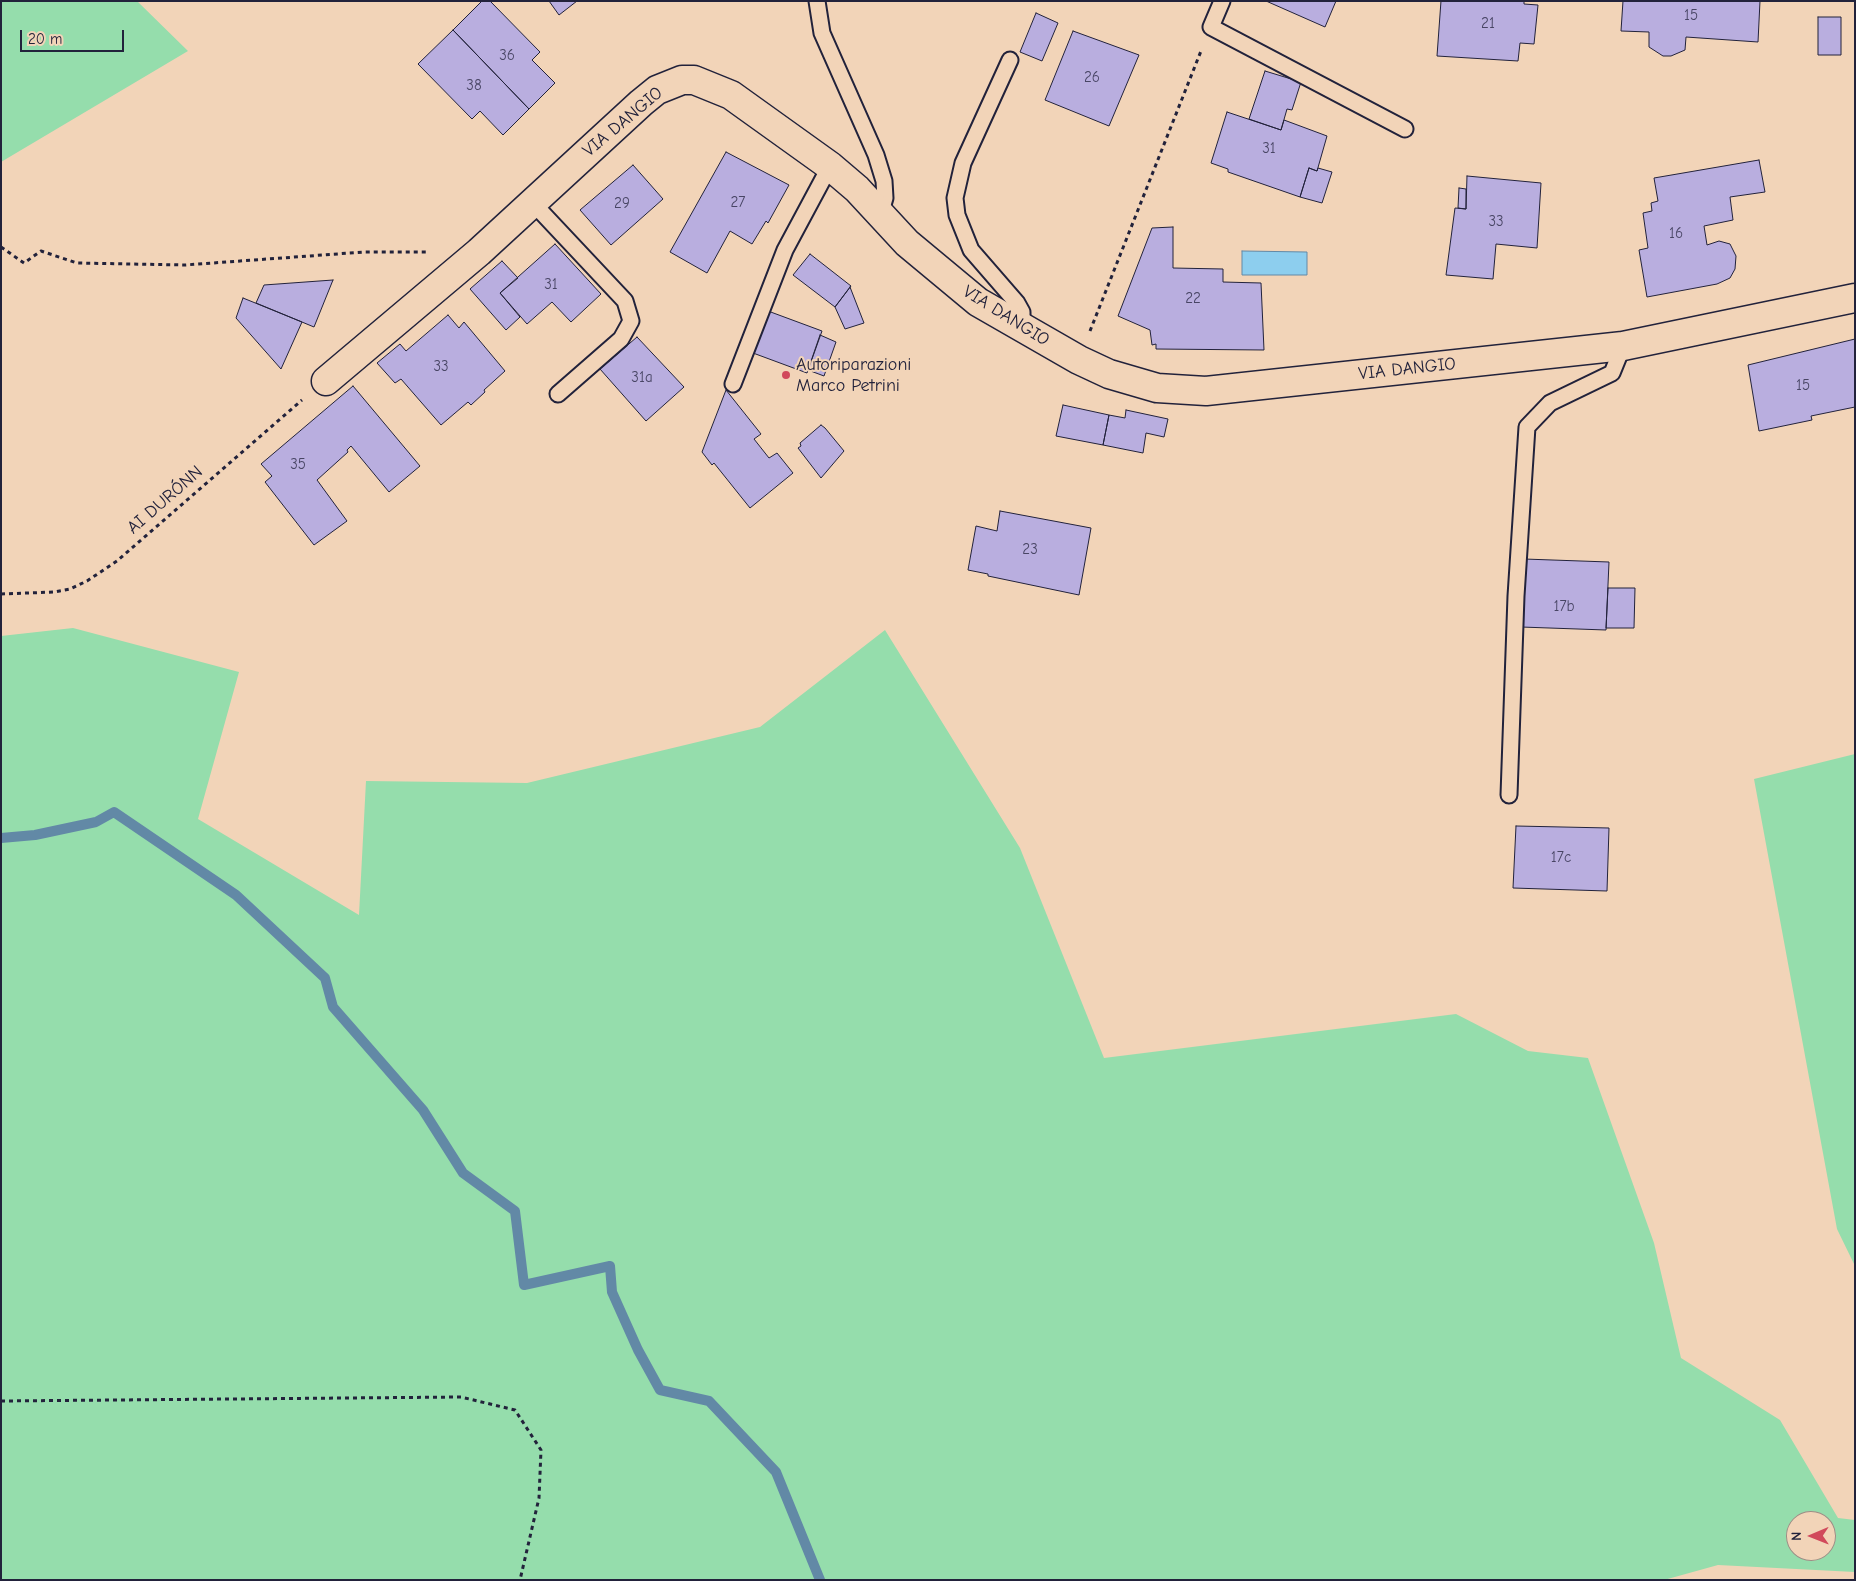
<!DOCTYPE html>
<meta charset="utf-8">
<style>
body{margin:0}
#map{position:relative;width:1856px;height:1581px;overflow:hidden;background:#f2d4b8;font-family:"Comic Neue",sans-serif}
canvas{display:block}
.frame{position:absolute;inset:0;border:2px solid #22223b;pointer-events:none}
.north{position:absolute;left:1786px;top:1511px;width:50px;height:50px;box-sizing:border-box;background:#f2d4b8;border:1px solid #9f8d86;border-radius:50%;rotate:269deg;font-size:14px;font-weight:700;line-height:20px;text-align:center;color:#22223b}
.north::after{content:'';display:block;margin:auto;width:18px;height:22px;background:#d1495b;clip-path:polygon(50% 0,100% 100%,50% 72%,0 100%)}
.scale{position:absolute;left:20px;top:30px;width:104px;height:22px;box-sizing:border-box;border:2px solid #22223b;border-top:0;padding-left:6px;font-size:15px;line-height:18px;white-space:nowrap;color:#22223b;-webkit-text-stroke:4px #f2d4b8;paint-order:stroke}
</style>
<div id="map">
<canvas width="1856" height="1581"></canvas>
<div class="frame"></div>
<div class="north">N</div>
<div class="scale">20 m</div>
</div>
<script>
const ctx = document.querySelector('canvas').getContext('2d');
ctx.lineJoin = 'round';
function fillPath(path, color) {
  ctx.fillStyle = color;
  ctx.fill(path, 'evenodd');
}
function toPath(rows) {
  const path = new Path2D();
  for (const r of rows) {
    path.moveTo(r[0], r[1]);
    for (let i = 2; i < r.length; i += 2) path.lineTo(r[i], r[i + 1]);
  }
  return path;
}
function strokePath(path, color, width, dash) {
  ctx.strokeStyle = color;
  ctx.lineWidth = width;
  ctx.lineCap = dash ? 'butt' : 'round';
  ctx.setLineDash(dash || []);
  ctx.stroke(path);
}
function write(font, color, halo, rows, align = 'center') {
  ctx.font = font + ' "Comic Neue",sans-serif';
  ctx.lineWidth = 4;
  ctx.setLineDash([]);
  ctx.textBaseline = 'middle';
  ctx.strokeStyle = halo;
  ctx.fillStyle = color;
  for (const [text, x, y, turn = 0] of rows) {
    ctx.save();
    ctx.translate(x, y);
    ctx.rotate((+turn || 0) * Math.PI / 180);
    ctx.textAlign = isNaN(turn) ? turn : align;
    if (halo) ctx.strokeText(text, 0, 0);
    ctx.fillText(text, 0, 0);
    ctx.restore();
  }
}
fillPath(toPath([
 [1,1,137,1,188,51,1,162],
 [73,628,239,672,198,819,359,915,366,781,527,783,760,727,885,630,1020,848,1104,1058,1456,1014,1528,1051,1588,1058,1654,1243,1681,1358,1780,1420,1838,1518,1855,1520,1855,1572,1718,1565,1664,1580,1,1580,1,636],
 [1796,1521,1826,1521,1826,1551,1796,1551],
 [1855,754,1855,1266,1837,1229,1754,779]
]), '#95ddac');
const water = toPath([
 [1242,251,1307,252,1307,275,1242,275,1242,251]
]);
fillPath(water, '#8dceee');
strokePath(water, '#6289a6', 1);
strokePath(toPath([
 [1,838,35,835,96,822,114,812,236,895,325,978,333,1007,423,1110,463,1173,515,1211,524,1285,610,1266,612,1292,638,1350,660,1390,709,1401,776,1472,820,1580]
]), '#6289a6', 10);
const building = toPath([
 [482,1,490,1,540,52,532,60,555,83,529,109,453,30,482,1],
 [549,1,577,1,559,15,549,1],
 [1266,1,1336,1,1325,27,1266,1],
 [1441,1,1524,1,1524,4,1538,5,1534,44,1520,43,1518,61,1437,56,1441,1],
 [1623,1,1760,1,1758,42,1686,37,1685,50,1671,56,1663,56,1649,47,1649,32,1621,31,1623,1],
 [1036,13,1058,23,1042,61,1020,52,1036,13],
 [1818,17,1841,17,1841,55,1818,55,1818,17],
 [453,30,529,109,503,135,480,111,472,119,418,64,453,30],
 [1073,31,1139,55,1109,126,1045,100,1073,31],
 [1265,71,1301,82,1292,110,1287,109,1281,130,1249,119,1265,71],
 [1227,112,1281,130,1284,120,1327,136,1317,171,1309,168,1300,197,1228,172,1228,169,1211,163,1227,112],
 [726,152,789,185,768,223,766,221,752,244,730,231,707,273,670,252,726,152],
 [1759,160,1765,192,1730,197,1733,220,1704,226,1707,245,1719,241,1730,244,1736,256,1735,269,1730,278,1717,284,1647,297,1639,250,1648,248,1643,213,1652,211,1651,203,1658,201,1654,178,1759,160],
 [633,165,663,199,611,245,580,210,633,165],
 [1309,168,1317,171,1318,168,1332,172,1322,203,1300,197,1309,168],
 [1467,176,1541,183,1537,248,1496,244,1493,279,1446,275,1455,208,1466,209,1467,176],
 [1459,188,1466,189,1466,209,1458,208,1459,188],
 [1173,227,1173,268,1223,269,1223,282,1261,283,1264,350,1156,349,1156,344,1152,345,1150,330,1118,316,1152,228,1173,227],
 [555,244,601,294,571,322,552,302,527,324,500,293,555,244],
 [810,254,851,286,835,307,793,275,810,254],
 [502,261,518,278,500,293,520,317,506,330,470,289,502,261],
 [333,280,314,327,256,303,264,285,333,280],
 [850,287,864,323,845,329,835,307,850,287],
 [243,298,302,322,281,369,236,318,243,298],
 [768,311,822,331,807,373,753,353,768,311],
 [448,315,459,328,464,322,505,371,484,390,485,392,471,405,468,402,441,425,401,379,395,383,377,363,400,344,406,351,448,315],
 [820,335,836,342,824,376,808,370,820,335],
 [637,337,684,387,646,421,600,369,637,337],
 [1855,339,1855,407,1811,416,1812,420,1759,431,1748,365,1855,339],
 [353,386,420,466,389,492,351,446,347,450,348,452,317,480,347,521,314,545,265,482,272,476,261,464,353,386],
 [726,390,761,434,754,439,769,458,777,453,793,473,750,508,714,463,712,465,702,452,726,390],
 [1063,405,1109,415,1103,445,1056,436,1063,405],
 [1126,410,1168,419,1164,437,1146,433,1143,453,1103,445,1109,415,1125,418,1126,410],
 [821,425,825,428,844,451,821,478,798,448,801,446,800,443,821,425],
 [1000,511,1091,528,1079,595,988,576,988,574,968,570,976,526,997,531,1000,511],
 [1524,559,1609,562,1606,630,1521,627,1524,559],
 [1608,588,1635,588,1634,628,1606,628,1608,588],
 [1516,826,1609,828,1607,891,1513,888,1516,826]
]);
fillPath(building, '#b9aedf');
strokePath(building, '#22223b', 1);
const lane = toPath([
 [817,1,822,33,876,155,884,181,885,198,880,215],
 [1222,1,1211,27,1405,129],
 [1010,60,963,163,955,198,957,215,971,250,1017,303,1022,312,1022,328],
 [532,202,625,301,631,321,621,339,558,394],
 [733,384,785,250,830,166],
 [1509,795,1516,596,1527,427,1550,403,1612,373,1623,346]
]);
const street = toPath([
 [326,381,479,252,641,103,657,90,682,80,694,80,731,95,830,166,857,189,907,243,978,302,1079,360,1109,374,1157,388,1206,391,1623,346,1855,298]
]);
strokePath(lane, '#22223b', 19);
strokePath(street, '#22223b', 31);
strokePath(toPath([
 [1,247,24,263,41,251,77,263,185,265,364,252,428,252],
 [1090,331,1201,51],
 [1,594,54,592,70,589,87,581,117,561,302,400],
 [1,1401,461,1397,515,1410,541,1450,539,1498,520,1580]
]), '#22223b', 3, [4, 4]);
strokePath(lane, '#f2d4b8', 15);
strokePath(street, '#f2d4b8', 28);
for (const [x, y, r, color] of [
 [786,375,5,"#d1495b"]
]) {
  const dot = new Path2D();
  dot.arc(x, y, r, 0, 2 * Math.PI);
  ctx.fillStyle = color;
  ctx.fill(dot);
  strokePath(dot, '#f2d4b8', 2);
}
write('15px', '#484564', null, [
 ["15",1691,16],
 ["21",1488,24],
 ["36",507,56],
 ["26",1092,78],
 ["38",474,86],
 ["31",1269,149],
 ["27",738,203],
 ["29",622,204],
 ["33",1496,222],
 ["16",1676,234],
 ["31",551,285],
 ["22",1193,299],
 ["33",441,367],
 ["31a",642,378],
 ["15",1803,386],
 ["35",298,465],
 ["23",1030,550],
 ["17b",1564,607],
 ["17c",1561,858]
]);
write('18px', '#22223b', '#f2d4b8', [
 ["VIA DANGIO",623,122,-40],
 ["VIA DANGIO",1006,316,32],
 ["VIA DANGIO",1407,369,-6],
 ["AI DURÓNN",165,500,-41]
]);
write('18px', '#22223b', '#f2d4b8', [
 ["Autoriparazioni",796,365],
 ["Marco Petrini",796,386]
], 'left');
</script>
